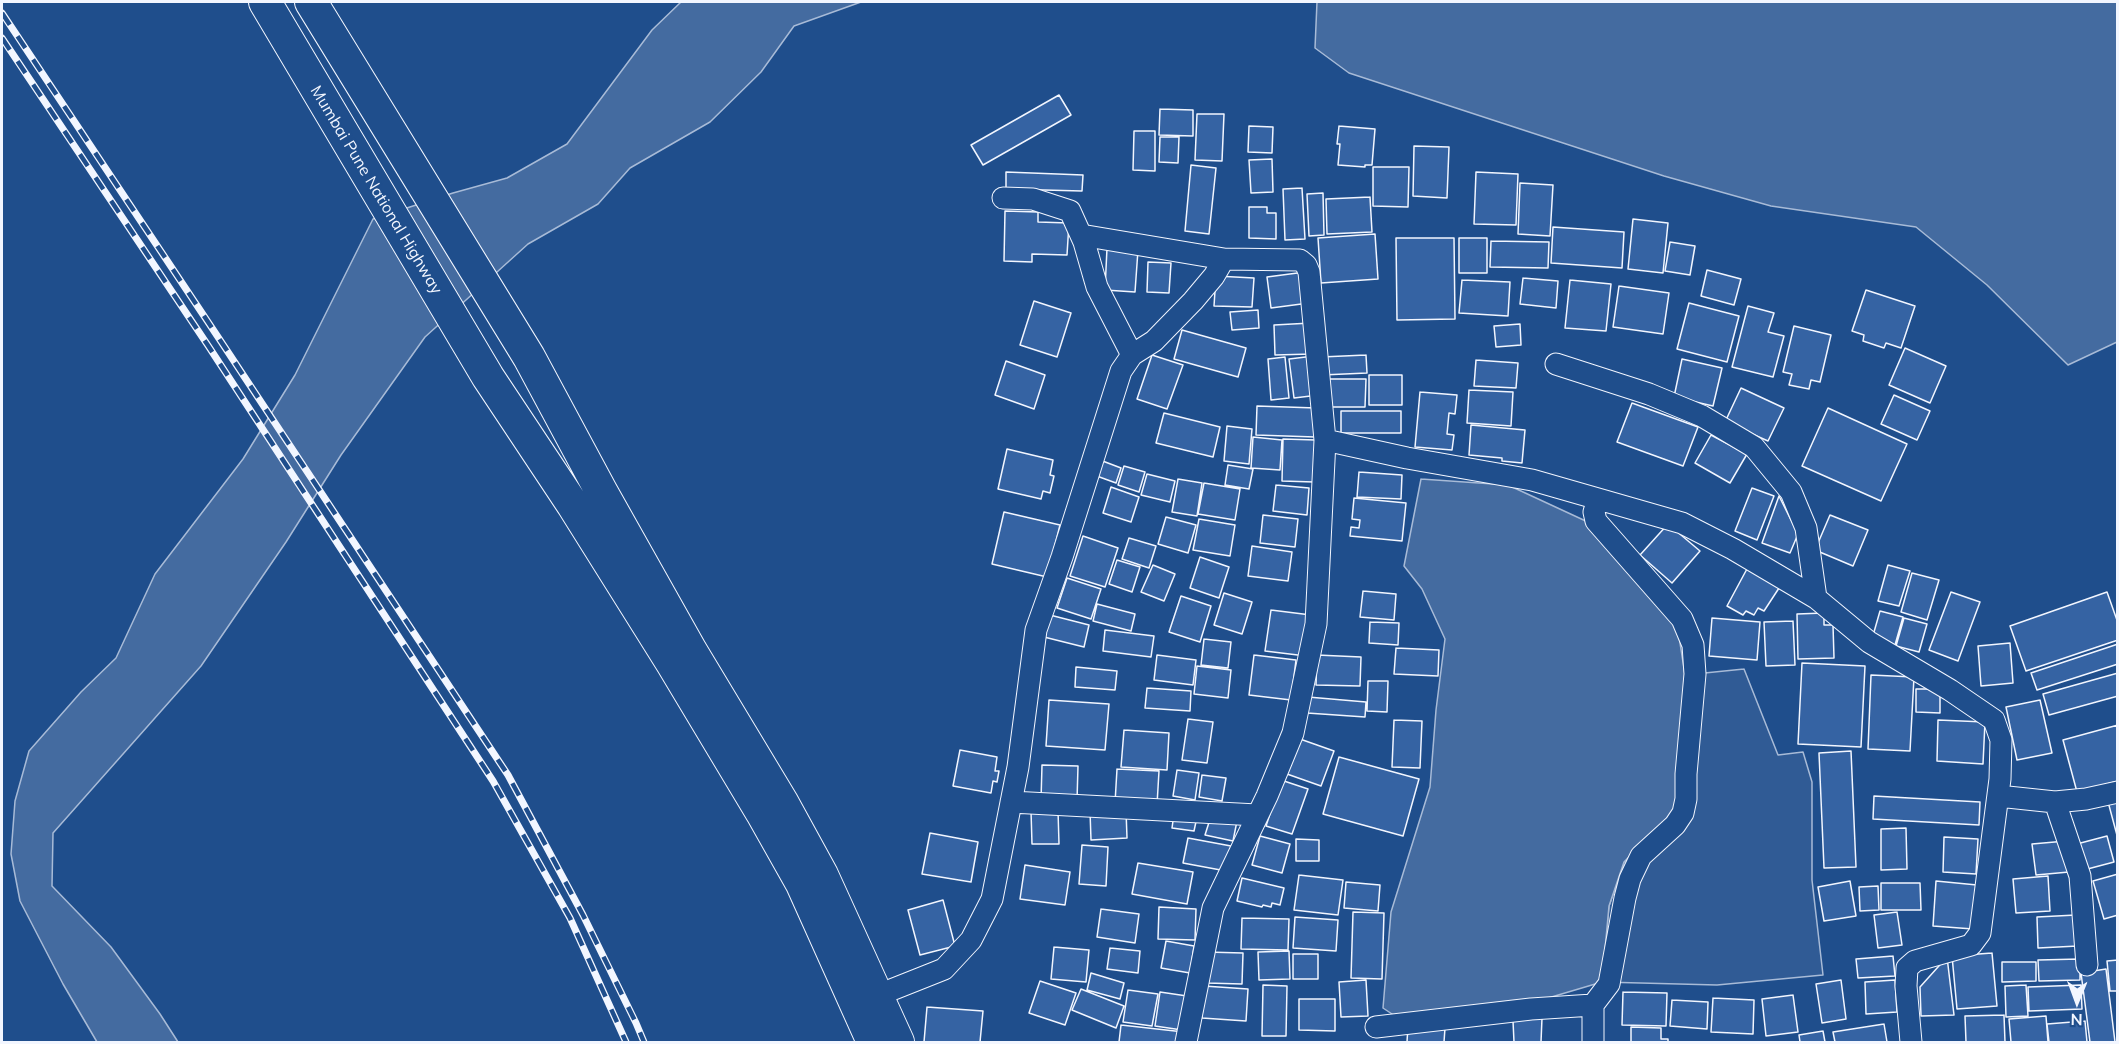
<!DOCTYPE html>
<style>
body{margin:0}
#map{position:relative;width:2119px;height:1044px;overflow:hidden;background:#1f4e8c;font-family:Mulish,sans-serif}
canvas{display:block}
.frame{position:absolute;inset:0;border:3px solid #f2f6ff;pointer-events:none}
.north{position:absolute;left:2047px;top:972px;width:60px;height:60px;-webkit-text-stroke:4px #1f4e8c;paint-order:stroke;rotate:181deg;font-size:16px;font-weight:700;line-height:24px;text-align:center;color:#f2f6ff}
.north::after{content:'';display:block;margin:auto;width:21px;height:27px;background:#f2f6ff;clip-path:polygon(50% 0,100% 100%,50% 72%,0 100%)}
</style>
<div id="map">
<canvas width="2119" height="1044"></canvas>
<div class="frame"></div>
<div class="north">N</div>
</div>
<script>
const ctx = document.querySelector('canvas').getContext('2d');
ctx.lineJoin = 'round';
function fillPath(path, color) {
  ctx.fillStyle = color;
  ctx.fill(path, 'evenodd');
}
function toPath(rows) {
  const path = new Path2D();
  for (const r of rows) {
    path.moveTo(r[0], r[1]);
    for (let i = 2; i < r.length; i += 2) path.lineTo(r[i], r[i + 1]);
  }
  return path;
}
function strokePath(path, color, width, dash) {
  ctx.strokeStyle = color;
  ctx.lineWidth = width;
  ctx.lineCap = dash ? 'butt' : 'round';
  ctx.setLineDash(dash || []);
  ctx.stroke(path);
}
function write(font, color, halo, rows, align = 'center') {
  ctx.font = font + ' Mulish,sans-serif';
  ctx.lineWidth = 4.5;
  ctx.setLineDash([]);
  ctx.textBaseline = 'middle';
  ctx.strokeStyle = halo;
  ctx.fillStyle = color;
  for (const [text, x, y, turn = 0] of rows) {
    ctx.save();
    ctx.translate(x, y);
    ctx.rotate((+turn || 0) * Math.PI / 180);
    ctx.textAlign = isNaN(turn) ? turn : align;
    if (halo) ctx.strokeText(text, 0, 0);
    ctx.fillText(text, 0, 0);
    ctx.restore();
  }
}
const built = toPath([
 [1744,669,1778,755,1803,752,1812,782,1812,880,1823,975,1717,985,1602,982,1609,906,1624,862,1677,808,1685,675,1744,669]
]);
fillPath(built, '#305b95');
strokePath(built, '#a8bbd7', 1.5);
const water = toPath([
 [681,2,861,2,794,26,761,72,710,122,630,168,598,204,528,244,425,337,341,455,286,542,201,666,53,833,52,886,111,947,160,1014,178,1042,97,1042,63,984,20,901,11,854,15,801,29,751,81,692,116,658,155,574,243,459,295,375,373,219,453,193,507,178,567,144,652,30,681,2],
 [1317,2,2117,2,2117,342,2068,365,1987,285,1916,227,1771,206,1664,176,1349,73,1315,48,1317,2],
 [1421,479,1508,485,1590,523,1677,624,1685,675,1677,808,1624,862,1609,906,1602,982,1538,1001,1401,1020,1383,1008,1391,912,1430,787,1436,710,1445,639,1422,589,1404,566,1421,479]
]);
fillPath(water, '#446ba0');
strokePath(water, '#a8bbd7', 1.5);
const building = toPath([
 [1059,95,1071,115,983,165,971,145,1059,95],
 [1160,109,1193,110,1193,136,1159,135,1160,109],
 [1197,114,1224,114,1222,161,1195,160,1197,114],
 [1249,126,1273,127,1272,153,1248,152,1249,126],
 [1339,126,1375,129,1372,165,1365,165,1365,167,1338,165,1340,144,1337,144,1339,126],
 [1134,131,1155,131,1155,171,1133,170,1134,131],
 [1160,137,1179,137,1178,163,1159,162,1160,137],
 [1414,146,1449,147,1447,198,1413,196,1414,146],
 [1272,159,1273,192,1251,193,1249,160,1272,159],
 [1191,165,1216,168,1209,234,1185,231,1191,165],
 [1373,167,1409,167,1408,207,1373,206,1373,167],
 [1006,172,1083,175,1082,191,1006,189,1006,172],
 [1476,172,1518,174,1516,225,1474,224,1476,172],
 [1520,183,1553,185,1550,236,1518,234,1520,183],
 [1302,188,1305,239,1285,240,1283,189,1302,188],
 [1323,193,1324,235,1309,236,1307,194,1323,193],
 [1370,197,1372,232,1327,234,1326,199,1370,197],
 [1249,207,1267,207,1267,213,1276,213,1276,239,1249,238,1249,207],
 [1005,211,1038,212,1038,222,1069,223,1067,255,1032,254,1032,262,1004,261,1005,211],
 [1633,219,1668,223,1663,273,1628,269,1633,219],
 [1553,227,1624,232,1622,268,1551,263,1553,227],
 [1375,234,1378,279,1321,283,1318,238,1375,234],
 [1396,238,1454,238,1455,319,1397,320,1396,238],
 [1459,238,1487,238,1487,273,1459,273,1459,238],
 [1491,241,1549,242,1548,268,1490,267,1491,241],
 [1670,242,1695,246,1690,275,1665,271,1670,242],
 [1107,248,1138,250,1135,292,1105,290,1107,248],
 [1148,262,1171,263,1169,293,1147,292,1148,262],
 [1707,270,1741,279,1734,305,1701,296,1707,270],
 [1305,272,1309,303,1271,308,1267,277,1305,272],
 [1216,276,1254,278,1252,307,1214,306,1216,276],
 [1523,278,1558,281,1556,308,1520,304,1523,278],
 [1462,280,1510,282,1508,316,1459,313,1462,280],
 [1570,280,1611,284,1606,331,1565,328,1570,280],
 [1619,286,1669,293,1663,334,1613,327,1619,286],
 [1866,290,1915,306,1901,348,1886,343,1884,348,1863,341,1864,335,1852,331,1866,290],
 [1034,301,1071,313,1057,357,1020,345,1034,301],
 [1689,303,1739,316,1727,362,1677,349,1689,303],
 [1748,306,1774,313,1768,332,1784,336,1773,377,1732,367,1748,306],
 [1258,310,1259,328,1232,330,1230,312,1258,310],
 [1311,323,1312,354,1275,355,1274,325,1311,323],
 [1520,324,1521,345,1496,347,1494,326,1520,324],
 [1794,326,1831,335,1820,382,1811,380,1809,389,1789,385,1792,374,1783,372,1794,326],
 [1182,330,1246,348,1238,377,1174,359,1182,330],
 [1905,348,1946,366,1930,403,1889,385,1905,348],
 [1152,355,1183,365,1167,409,1137,399,1152,355],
 [1366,355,1367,373,1322,375,1321,357,1366,355],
 [1314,356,1319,395,1294,398,1289,359,1314,356],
 [1285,357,1289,398,1271,400,1268,359,1285,357],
 [1682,359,1722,368,1713,406,1674,397,1682,359],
 [1476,360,1518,363,1516,388,1474,386,1476,360],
 [1006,361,1045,375,1034,409,995,395,1006,361],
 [1369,375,1402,375,1402,405,1369,405,1369,375],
 [1325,379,1366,379,1365,407,1325,407,1325,379],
 [1741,388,1784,408,1768,441,1725,422,1741,388],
 [1469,390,1513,392,1511,426,1467,423,1469,390],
 [1420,392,1457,395,1455,414,1449,413,1447,434,1454,435,1452,450,1415,447,1420,392],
 [1894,395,1930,411,1917,440,1881,424,1894,395],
 [1632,403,1698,427,1683,466,1617,442,1632,403],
 [1257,406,1316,408,1315,437,1256,435,1257,406],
 [1828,408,1907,444,1881,501,1802,466,1828,408],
 [1341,411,1401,411,1401,433,1341,433,1341,411],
 [1164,413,1220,427,1213,457,1156,443,1164,413],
 [1471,425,1525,430,1522,463,1502,461,1502,458,1469,455,1471,425],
 [1227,426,1252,429,1249,464,1224,461,1227,426],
 [1711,435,1747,454,1730,483,1695,463,1711,435],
 [1253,437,1282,440,1280,470,1251,468,1253,437],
 [1283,439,1316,440,1314,482,1282,481,1283,439],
 [1007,449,1053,460,1050,475,1054,476,1050,493,1043,491,1041,499,998,489,1007,449],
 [1100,460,1121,468,1116,483,1094,475,1100,460],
 [1228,465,1253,469,1249,489,1225,485,1228,465],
 [1124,466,1145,472,1139,492,1118,485,1124,466],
 [1359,472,1402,475,1401,499,1357,497,1359,472],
 [1147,474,1175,481,1170,502,1141,495,1147,474],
 [1178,479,1202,483,1197,516,1172,512,1178,479],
 [1204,483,1240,489,1235,520,1198,514,1204,483],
 [1276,485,1309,488,1307,515,1273,511,1276,485],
 [1111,487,1139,497,1131,522,1103,513,1111,487],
 [1752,488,1774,496,1757,540,1735,531,1752,488],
 [1779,496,1798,534,1790,553,1762,543,1779,496],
 [1354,498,1406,503,1402,541,1350,536,1351,527,1359,528,1360,520,1352,519,1354,498],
 [1004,512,1060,525,1047,577,992,564,1004,512],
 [1263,515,1298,519,1295,547,1260,543,1263,515],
 [1830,515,1868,530,1853,566,1815,550,1830,515],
 [1166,517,1196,525,1188,553,1158,544,1166,517],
 [1199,519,1235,525,1230,556,1193,550,1199,519],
 [1668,524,1700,551,1672,583,1640,555,1668,524],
 [1083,536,1118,548,1105,587,1070,576,1083,536],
 [1129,538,1156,546,1149,568,1122,559,1129,538],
 [1252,546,1292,552,1288,581,1248,576,1252,546],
 [1200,557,1229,567,1219,598,1190,588,1200,557],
 [1117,560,1140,567,1132,592,1109,584,1117,560],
 [1153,565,1175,574,1164,601,1141,592,1153,565],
 [1888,565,1910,571,1899,606,1878,601,1888,565],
 [1748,567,1781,585,1764,611,1758,608,1754,615,1746,611,1743,615,1727,606,1748,567],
 [1912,573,1939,580,1927,620,1901,612,1912,573],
 [1067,578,1101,589,1091,619,1057,608,1067,578],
 [1363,591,1396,594,1394,620,1360,617,1363,591],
 [1951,592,1980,602,1958,661,1929,650,1951,592],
 [2107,592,2118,623,2118,640,2026,671,2010,626,2107,592],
 [1224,593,1252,602,1242,634,1214,625,1224,593],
 [1181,596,1211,606,1200,642,1169,632,1181,596],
 [1097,604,1135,614,1131,631,1093,621,1097,604],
 [1271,610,1311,615,1306,656,1265,651,1271,610],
 [1880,611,1903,617,1895,645,1872,639,1880,611],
 [1824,613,1824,625,1833,625,1834,658,1798,659,1797,614,1824,613],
 [1046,614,1089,625,1084,647,1040,636,1046,614],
 [1712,618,1760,622,1757,660,1709,656,1712,618],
 [1904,618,1927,624,1919,652,1896,646,1904,618],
 [1793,621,1795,665,1766,666,1764,622,1793,621],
 [1370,622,1399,623,1398,645,1369,643,1370,622],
 [1105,630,1154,636,1151,657,1103,651,1105,630],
 [1204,639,1231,642,1228,668,1201,665,1204,639],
 [2010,643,2013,683,1981,686,1978,646,2010,643],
 [2118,644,2118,664,2037,690,2031,673,2118,644],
 [1396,648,1439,650,1438,676,1394,674,1396,648],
 [1157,655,1196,660,1193,685,1154,680,1157,655],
 [1254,655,1296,660,1291,700,1249,695,1254,655],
 [1317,655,1361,657,1360,686,1316,685,1317,655],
 [1802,663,1865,666,1861,747,1798,744,1802,663],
 [1197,666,1231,670,1228,698,1194,694,1197,666],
 [1076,667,1117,671,1115,690,1075,687,1076,667],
 [2118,673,2118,696,2049,715,2043,694,2118,673],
 [1871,675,1914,677,1910,751,1868,749,1871,675],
 [1368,681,1388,681,1387,712,1367,711,1368,681],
 [1147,688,1191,691,1190,711,1145,708,1147,688],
 [1916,689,1940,689,1940,713,1916,712,1916,689],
 [1308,697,1366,702,1365,717,1307,713,1308,697],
 [1049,700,1109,704,1105,750,1046,746,1049,700],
 [2040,700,2052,753,2017,760,2006,707,2040,700],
 [1188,719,1213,722,1207,763,1182,760,1188,719],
 [1394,720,1422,721,1420,768,1392,767,1394,720],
 [1938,720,1985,722,1983,764,1937,761,1938,720],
 [2118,725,2118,781,2077,792,2063,740,2118,725],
 [1124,730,1169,733,1167,770,1121,767,1124,730],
 [1300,739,1334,751,1321,786,1287,774,1300,739],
 [960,750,997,757,995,771,999,771,997,782,993,781,991,793,953,786,960,750],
 [1851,751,1856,867,1824,868,1819,753,1851,751],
 [1339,757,1419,779,1403,836,1323,814,1339,757],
 [1042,765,1078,766,1077,801,1041,800,1042,765],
 [1117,769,1159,771,1157,805,1115,803,1117,769],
 [1177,770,1199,773,1195,800,1173,796,1177,770],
 [1202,775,1226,778,1222,801,1199,797,1202,775],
 [1281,780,1308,789,1292,834,1266,826,1281,780],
 [2118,795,2118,839,2107,798,2118,795],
 [1874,796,1980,802,1979,825,1873,819,1874,796],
 [1058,810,1059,844,1032,844,1031,811,1058,810],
 [1126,810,1127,838,1091,840,1090,811,1126,810],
 [1174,814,1197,817,1194,831,1172,828,1174,814],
 [1211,816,1237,821,1233,841,1205,835,1211,816],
 [1906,828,1907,869,1881,870,1881,829,1906,828],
 [930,833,978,842,971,882,922,874,930,833],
 [1260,836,1290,844,1282,873,1252,865,1260,836],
 [2107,836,2114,862,2080,871,2073,845,2107,836],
 [1944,837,1978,839,1976,874,1943,872,1944,837],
 [1188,838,1231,846,1226,871,1183,863,1188,838],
 [1296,839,1319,840,1319,861,1296,861,1296,839],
 [2066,841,2069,872,2036,875,2032,844,2066,841],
 [1082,845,1108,847,1106,886,1079,884,1082,845],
 [1138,863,1193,872,1187,904,1132,894,1138,863],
 [1025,865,1070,872,1065,905,1020,899,1025,865],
 [2118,874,2118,915,2104,919,2093,881,2118,874],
 [1299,875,1343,880,1338,915,1294,910,1299,875],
 [2048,876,2050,911,2016,913,2013,879,2048,876],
 [1242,878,1284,888,1280,905,1272,903,1271,907,1263,905,1262,907,1237,901,1242,878],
 [1850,881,1856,916,1824,921,1818,887,1850,881],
 [1936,881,1977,885,1973,929,1933,926,1936,881],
 [1346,882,1380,885,1378,911,1344,908,1346,882],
 [1881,883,1920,883,1921,910,1881,910,1881,883],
 [1878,886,1879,910,1860,911,1859,887,1878,886],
 [943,900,955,946,920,955,908,910,943,900],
 [1159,907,1196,909,1195,940,1158,939,1159,907],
 [1101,909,1139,914,1135,943,1097,937,1101,909],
 [1353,912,1384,913,1382,979,1351,978,1353,912],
 [1897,912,1902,945,1878,948,1874,915,1897,912],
 [2076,915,2078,946,2038,948,2037,917,2076,915],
 [1295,917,1338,920,1336,951,1293,948,1295,917],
 [1242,918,1289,919,1288,950,1241,949,1242,918],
 [1166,941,1194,946,1190,973,1161,968,1166,941],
 [1054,947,1089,950,1086,982,1051,979,1054,947],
 [1110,948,1140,951,1138,973,1107,969,1110,948],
 [1289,951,1290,979,1259,980,1258,952,1289,951],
 [1206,952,1243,953,1242,984,1206,983,1206,952],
 [1992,953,1997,1006,1957,1009,1952,956,1992,953],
 [1293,954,1318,954,1318,979,1293,979,1293,954],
 [1893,956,1895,976,1858,978,1856,959,1893,956],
 [1947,957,1954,1015,1921,1016,1920,987,1947,957],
 [2080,959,2080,980,2039,981,2038,960,2080,959],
 [2118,960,2118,991,2110,991,2107,961,2118,960],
 [2002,962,2036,962,2036,981,2002,982,2002,962],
 [2106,969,2115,1042,2090,1042,2081,973,2106,969],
 [1091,973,1124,983,1120,999,1087,990,1091,973],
 [1366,980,1368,1016,1341,1017,1339,982,1366,980],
 [1841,980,1846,1019,1822,1023,1816,984,1841,980],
 [1895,980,1897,1012,1866,1014,1865,982,1895,980],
 [1040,981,1076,993,1065,1025,1029,1013,1040,981],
 [1263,985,1287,986,1286,1036,1262,1036,1263,985],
 [2026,985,2028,1016,2006,1017,2005,986,2026,985],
 [2081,985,2082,1009,2029,1011,2028,987,2081,985],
 [1204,986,1248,989,1246,1021,1202,1018,1204,986],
 [1081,989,1124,1006,1116,1028,1072,1010,1081,989],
 [1128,990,1158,994,1152,1026,1123,1022,1128,990],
 [1160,992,1187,996,1182,1030,1155,1026,1160,992],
 [1623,992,1667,993,1666,1026,1622,1025,1623,992],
 [1793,995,1798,1032,1766,1036,1762,999,1793,995],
 [1713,998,1754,1000,1753,1034,1711,1032,1713,998],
 [1299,999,1335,999,1335,1031,1299,1030,1299,999],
 [1672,1000,1708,1002,1707,1029,1670,1026,1672,1000],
 [927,1007,983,1011,980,1042,924,1042,927,1007],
 [2004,1015,2005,1042,1966,1042,1965,1016,2004,1015],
 [2046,1016,2048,1042,2011,1042,2009,1019,2046,1016],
 [1542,1018,1541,1042,1514,1042,1513,1021,1542,1018],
 [2085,1021,2087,1042,2049,1042,2047,1024,2085,1021],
 [1884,1024,1887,1042,1835,1042,1833,1032,1884,1024],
 [1121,1025,1184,1032,1183,1042,1119,1042,1121,1025],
 [1408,1026,1445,1028,1444,1042,1407,1042,1408,1026],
 [1631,1027,1661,1028,1661,1039,1668,1039,1668,1042,1631,1042,1631,1027],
 [1823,1031,1825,1042,1800,1042,1799,1035,1823,1031]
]);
fillPath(building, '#3563a3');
strokePath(building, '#f2f6ff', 1.5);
const minor = toPath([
 [1003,198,1033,199,1070,211,1084,242,1097,287,1132,355],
 [1081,235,1224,259],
 [1556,364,1649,394,1702,416,1754,447,1791,492,1806,528,1816,598],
 [1325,440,1407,458,1532,480,1682,523,1733,549,1816,598,1869,642,1950,690,1994,720,2001,740,2000,779,1980,933,1971,945,1915,961,1907,968,1906,986,1911,1042],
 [1998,796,2055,802,2086,799,2118,792],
 [1011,802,1257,815],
 [2055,802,2080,876,2087,965],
 [866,1000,944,969,971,940,992,899,1018,767,1036,630,1062,557,1121,371,1132,355,1154,341,1193,301,1214,276,1224,259,1300,260,1306,265,1309,272,1325,440,1316,624,1293,733,1267,796,1213,908,1186,1042],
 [1376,1027,1531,1009,1593,1005,1609,984,1625,898,1630,879,1641,856,1675,825,1683,813,1686,799,1686,774,1695,674,1693,645,1682,619,1596,521,1594,512,1598,499],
 [1593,1042,1593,1005]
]);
const highway = toPath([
 [265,2,488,377,573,505,672,663,762,813,802,884,873,1042],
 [311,2,529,357,601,491,691,651,782,802,822,875,898,1042]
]);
strokePath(minor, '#f2f6ff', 23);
strokePath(highway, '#f2f6ff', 34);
strokePath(minor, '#1f4e8c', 21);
strokePath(highway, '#1f4e8c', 32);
const rail = toPath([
 [2,13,220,340,508,775,583,915,636,1023,644,1042],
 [2,38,207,344,493,781,570,918,626,1042]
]);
strokePath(rail, '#f2f6ff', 7);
strokePath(rail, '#1f4e8c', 4.5, [14]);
write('16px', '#f2f6ff', '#1f4e8c', [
 ["Mumbai Pune National Highway",376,190,59]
]);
</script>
